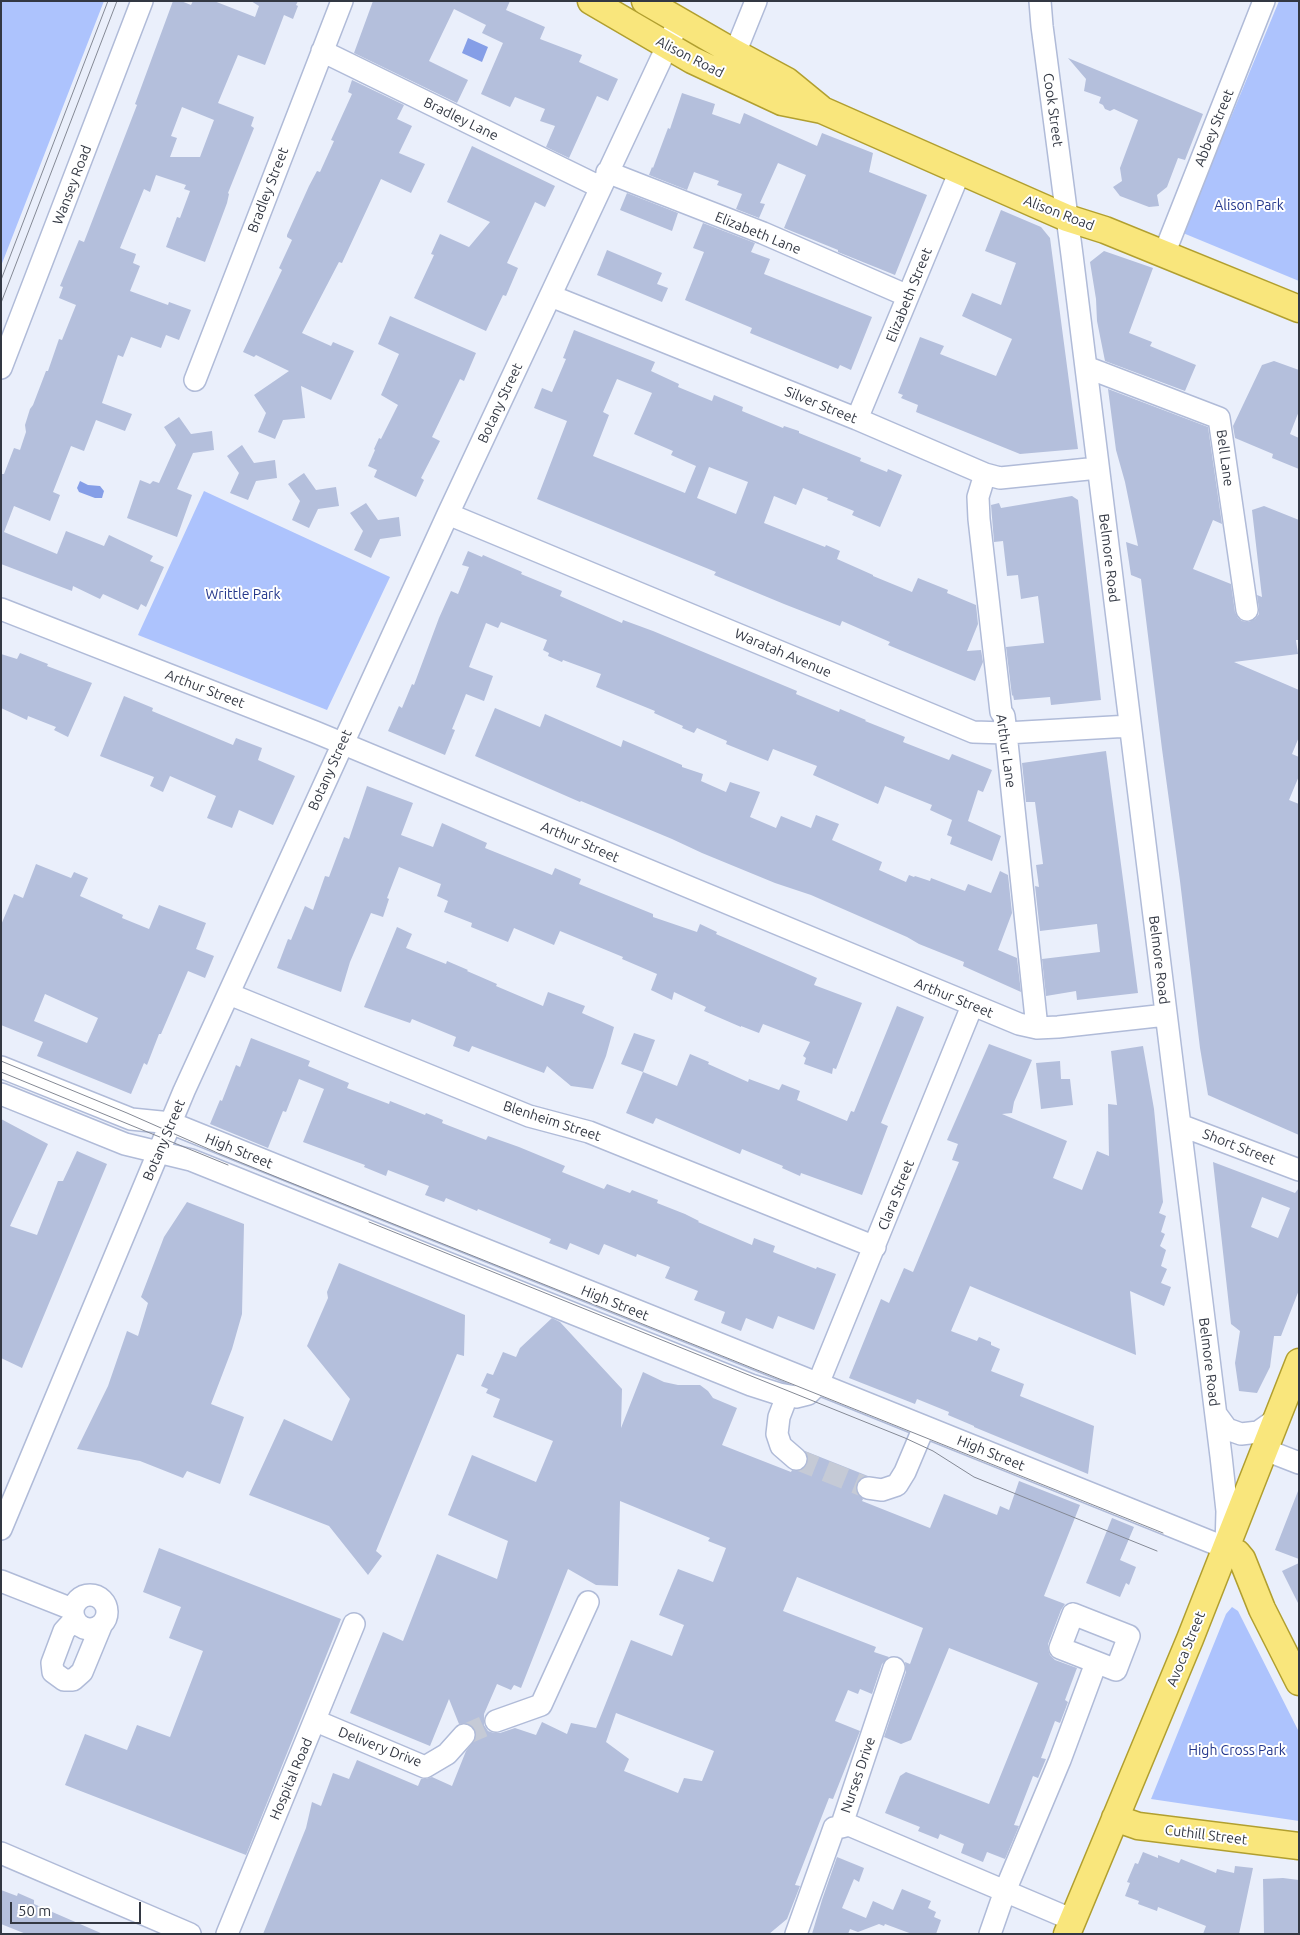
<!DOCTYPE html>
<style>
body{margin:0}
#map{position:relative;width:1300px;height:1935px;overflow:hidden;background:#eaeffb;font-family:Ubuntu,sans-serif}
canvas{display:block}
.frame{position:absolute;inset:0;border:2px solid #333843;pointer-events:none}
.scale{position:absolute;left:10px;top:1902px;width:131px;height:22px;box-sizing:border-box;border:2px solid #333843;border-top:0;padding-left:6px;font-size:15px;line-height:18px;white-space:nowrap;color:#333843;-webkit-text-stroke:4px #fff;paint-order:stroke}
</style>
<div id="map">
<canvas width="1300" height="1935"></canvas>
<div class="frame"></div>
<div class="scale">50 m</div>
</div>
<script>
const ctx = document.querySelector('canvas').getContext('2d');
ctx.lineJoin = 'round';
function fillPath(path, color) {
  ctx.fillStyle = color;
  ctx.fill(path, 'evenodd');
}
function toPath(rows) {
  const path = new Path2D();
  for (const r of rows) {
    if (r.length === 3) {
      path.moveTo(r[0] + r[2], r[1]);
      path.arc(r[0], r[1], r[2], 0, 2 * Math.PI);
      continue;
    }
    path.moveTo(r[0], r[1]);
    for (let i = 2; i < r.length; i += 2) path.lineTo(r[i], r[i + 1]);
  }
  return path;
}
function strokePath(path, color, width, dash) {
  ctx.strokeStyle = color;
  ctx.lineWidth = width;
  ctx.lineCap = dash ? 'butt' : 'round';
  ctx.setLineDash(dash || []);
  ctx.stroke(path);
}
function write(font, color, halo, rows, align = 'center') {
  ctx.font = font + ' Ubuntu,sans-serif';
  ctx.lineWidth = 4;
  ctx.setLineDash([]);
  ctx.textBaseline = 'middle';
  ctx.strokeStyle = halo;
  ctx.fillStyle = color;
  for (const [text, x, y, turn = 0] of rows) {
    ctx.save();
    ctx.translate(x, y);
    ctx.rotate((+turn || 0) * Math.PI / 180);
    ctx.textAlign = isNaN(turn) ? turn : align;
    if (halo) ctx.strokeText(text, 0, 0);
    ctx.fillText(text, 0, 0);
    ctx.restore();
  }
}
fillPath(toPath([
 [1,1,104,1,1,266],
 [1279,1,1299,1,1299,281,1183,233],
 [204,491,390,577,327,710,138,635],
 [1232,1607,1238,1611,1299,1732,1299,1821,1151,1799,1226,1614]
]), '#adc3fd');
fillPath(toPath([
 [468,38,488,47,482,62,462,53],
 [80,481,88,485,100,486,104,491,102,498,95,498,79,492,77,488]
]), '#859ee7');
fillPath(toPath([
 [173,1,181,1,191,5,193,1,214,1,255,17,259,6,251,1,298,1,296,5,298,6,293,19,284,15,265,65,238,55,218,103,254,117,251,126,254,128,228,193,229,194,227,203,205,262,166,247,177,217,180,218,190,191,184,189,186,185,156,175,150,192,144,189,120,248,136,254,133,263,140,266,130,291,168,305,169,302,191,310,179,340,166,335,161,348,131,337,123,357,118,355,102,403,132,414,125,431,96,420,84,451,71,446,53,492,60,495,50,521,14,506,4,532,57,554,66,531,104,546,109,535,153,556,150,561,164,567,146,607,141,604,138,610,103,594,100,599,73,586,72,591,1,564,1,474,4,474,14,448,20,450,26,432,25,425,30,409,33,405,46,371,48,371,59,339,62,340,76,305,59,298,63,287,60,286,79,240,84,242,137,105,135,104],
 [182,107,214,120,200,157,170,157,177,138,171,136],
 [373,1,510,1,506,10,545,27,540,39,582,55,579,62,618,79,608,101,597,96,569,158,546,147,555,126,540,121,545,109,515,97,510,107,481,94,503,43,482,33,486,25,454,9,429,61,468,80,457,103,354,53],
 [1068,58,1203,114,1185,160,1178,158,1167,187,1157,195,1159,206,1149,207,1120,196,1113,187,1122,181,1120,168,1138,120,1114,109,1110,111,1105,109,1103,105,1099,103,1101,97,1084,91,1086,79],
 [352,80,404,105,397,119,412,126,399,153,425,164,411,193,381,179,342,263,339,262,302,333,331,346,333,342,354,351,331,400,301,386,305,418,283,420,275,439,258,432,266,413,254,395,289,371,256,355,254,357,243,352,282,270,279,268,292,240,287,237,287,235,309,186,317,171,320,172,334,141,331,140,352,94,348,92],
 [682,93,715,104,712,114,740,124,744,113,817,146,822,133,873,153,869,172,927,195,895,275,838,252,838,250,784,228,806,175,778,163,760,203,765,204,759,218,736,209,742,194,717,185,719,181,694,172,687,190,649,175,652,167,653,168,668,128,670,129],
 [472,146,555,186,545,207,535,202,507,263,518,268,506,296,503,295,486,331,414,298,434,255,431,254,440,234,469,247,490,222,447,202],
 [627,193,678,213,672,231,620,210],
 [1001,210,1041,227,1050,238,1078,449,1020,454,916,412,918,405,901,398,903,395,898,393,920,337,944,346,940,354,996,376,1012,339,962,316,972,293,1001,305,1016,263,985,251],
 [703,223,755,243,751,252,770,259,764,274,872,317,851,370,840,365,838,369,750,333,752,328,685,300,704,252,693,248],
 [607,250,662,273,657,284,668,288,662,302,597,275],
 [1104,251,1153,268,1129,333,1152,342,1150,346,1196,365,1185,391,1105,361,1097,321,1096,299,1090,262],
 [390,316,476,353,464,381,460,379,432,437,440,441,421,478,424,480,416,497,374,477,377,470,368,466,375,450,374,449,379,438,381,439,398,405,381,395,399,354,378,344],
 [574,330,655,362,651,371,679,384,678,387,712,401,714,395,743,407,742,411,783,428,784,426,799,431,799,433,861,458,860,461,887,472,888,469,902,475,880,527,852,515,854,511,827,500,828,498,803,488,796,505,774,496,764,523,825,547,826,545,840,551,837,559,873,575,873,576,912,592,918,578,948,590,947,593,976,605,978,624,967,651,981,650,983,662,975,681,888,645,890,642,842,621,840,626,784,604,714,575,716,572,537,499,567,421,534,408,542,388,552,392,566,359,563,358],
 [617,379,652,393,634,434,673,451,671,455,696,466,685,493,593,456,609,415,603,412],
 [709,467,748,482,736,514,697,498],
 [1274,361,1299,370,1299,411,1290,434,1299,438,1299,469,1272,458,1273,454,1235,438,1233,426,1262,365],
 [1108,389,1208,427,1222,524,1213,520,1193,569,1231,584,1235,612,1238,618,1242,621,1249,622,1255,619,1259,614,1259,609,1257,595,1262,597,1252,510,1264,506,1299,520,1299,640,1296,640,1298,654,1234,662,1299,690,1299,737,1292,754,1299,757,1299,776,1289,800,1299,804,1299,1135,1208,1095,1200,1048,1180,881,1162,749,1141,579,1131,575,1126,542,1138,546,1125,482,1116,450],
 [179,417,191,434,212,431,214,450,193,453,177,489,192,495,177,537,127,518,140,480,150,484,153,481,159,483,176,445,164,427],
 [242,445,254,463,275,460,277,478,256,481,248,500,230,493,239,473,227,456],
 [304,473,316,490,336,487,339,506,318,509,309,528,292,520,300,501,288,484],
 [1072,496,1078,500,1101,700,1051,705,1050,697,1014,700,1013,695,1012,696,1006,647,1044,643,1038,596,1021,599,1018,575,1007,576,1003,541,994,542,991,505,999,503,1001,508],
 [366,503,378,520,399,517,401,536,380,539,371,558,354,550,363,531,350,513],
 [468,551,482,557,483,555,522,572,521,574,562,591,560,596,622,623,623,620,653,631,797,691,796,694,839,712,840,709,866,720,865,721,905,737,903,742,949,760,952,754,992,770,983,792,978,790,968,821,1001,836,992,861,950,844,952,837,947,835,952,820,930,810,932,805,885,786,878,804,813,775,817,766,773,749,768,761,726,744,727,741,697,728,694,733,682,728,683,726,654,713,655,711,596,687,601,674,563,660,562,662,548,656,549,653,543,650,547,640,501,622,498,628,486,623,469,667,493,676,484,701,466,694,452,729,455,730,445,755,388,731,399,706,402,708,412,684,414,685,439,618,451,591,458,594,469,567,462,565],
 [20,653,48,664,47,666,92,683,68,737,54,730,56,727,28,716,27,720,1,708,1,654,17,659],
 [124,696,153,708,152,711,233,745,236,738,262,748,258,760,295,776,273,825,239,810,232,828,207,818,216,796,170,776,163,792,150,786,154,777,100,756],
 [495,708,540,727,545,714,621,747,623,740,682,765,682,767,703,774,701,781,726,792,730,782,760,792,750,817,776,828,781,816,811,828,816,815,839,824,832,840,882,862,879,870,906,882,909,875,914,877,915,876,930,881,931,878,965,891,968,884,991,893,1000,871,1008,875,1012,913,998,950,1017,958,1021,992,963,966,964,962,919,944,907,937,811,895,775,883,702,853,672,839,581,801,580,802,475,756],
 [1106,751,1138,993,1077,1000,1076,991,1046,996,1042,959,1100,952,1097,924,1040,931,1035,886,1039,887,1036,865,1043,864,1035,802,1026,802,1022,763],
 [367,786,413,803,401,835,433,847,442,823,487,843,485,848,552,875,555,868,581,879,579,884,653,914,653,917,697,932,700,924,717,932,716,934,817,978,814,985,862,1003,836,1069,833,1068,832,1074,804,1064,806,1058,803,1056,810,1042,763,1024,759,1033,741,1026,741,1027,704,1011,706,1007,674,992,672,1000,651,990,657,974,622,959,623,957,560,931,554,945,514,928,508,942,471,927,472,923,444,912,448,901,437,896,441,884,399,867,387,898,389,899,383,917,371,913,350,962,341,992,277,968,288,939,291,940,305,906,313,910,325,876,329,877,344,837,349,839],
 [36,864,71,878,74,872,88,878,80,896,123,915,122,918,149,929,159,905,206,923,196,949,214,956,205,978,188,971,161,1034,159,1034,147,1065,144,1063,131,1094,37,1056,43,1042,1,1025,1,925,14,894,23,898],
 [45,994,98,1018,87,1043,34,1021],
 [397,927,412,934,406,948,446,964,447,961,468,970,467,971,497,984,496,986,543,1006,548,992,585,1006,582,1013,614,1027,606,1056,593,1089,571,1086,547,1066,544,1073,472,1046,469,1052,453,1046,456,1037,412,1019,410,1023,364,1007],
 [897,1006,924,1017,881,1123,888,1126,862,1195,801,1173,800,1176,782,1168,783,1166,742,1149,740,1154,656,1118,653,1124,626,1113,643,1072,677,1086,690,1054,709,1062,708,1064,748,1082,749,1079,779,1090,782,1084,800,1091,797,1100,847,1121,851,1111,854,1112],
 [634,1033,655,1040,643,1072,621,1064],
 [251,1038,310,1061,308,1066,349,1083,347,1088,389,1104,390,1101,425,1115,426,1113,443,1120,442,1123,486,1140,488,1136,519,1147,565,1166,562,1172,604,1189,607,1184,630,1193,632,1190,658,1200,657,1203,685,1214,699,1221,698,1222,752,1245,754,1238,775,1246,773,1252,816,1269,817,1267,836,1274,814,1330,778,1316,773,1329,746,1318,741,1331,721,1323,725,1312,694,1300,698,1291,665,1278,670,1267,637,1254,636,1257,604,1244,599,1255,570,1243,567,1250,549,1243,551,1239,478,1209,477,1211,446,1198,444,1202,425,1195,429,1186,388,1170,386,1176,364,1167,365,1165,303,1142,324,1089,299,1079,286,1112,283,1111,268,1148,210,1124,220,1100,222,1101,236,1065,240,1067],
 [989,1044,1032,1060,1014,1102,1012,1113,1002,1114,1067,1141,1053,1178,1082,1190,1097,1151,1109,1156,1108,1104,1117,1105,1111,1051,1143,1046,1154,1109,1163,1202,1159,1213,1166,1216,1161,1232,1165,1234,1160,1246,1166,1250,1161,1266,1167,1269,1161,1283,1171,1287,1164,1306,1130,1291,1136,1355,970,1286,951,1331,977,1341,979,1337,991,1342,991,1345,1000,1349,991,1371,1024,1384,1020,1396,1094,1426,1088,1474,974,1427,974,1426,948,1415,949,1412,917,1399,915,1404,849,1378,881,1299,889,1303,904,1268,913,1272,959,1162,952,1160,958,1144,947,1140],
 [1060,1061,1061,1079,1070,1079,1073,1105,1041,1109,1036,1063],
 [1,1119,48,1144,10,1226,37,1235,58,1181,63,1181,77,1151,107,1164,22,1368,1,1358],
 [1213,1162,1295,1193,1299,1188,1299,1290,1281,1336,1274,1336,1270,1367,1257,1393,1239,1391,1235,1363,1240,1331,1231,1324],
 [1262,1197,1290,1208,1278,1238,1251,1227],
 [187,1202,244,1224,242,1314,232,1349,211,1404,244,1417,220,1484,187,1471,183,1478,140,1461,77,1449,108,1386,127,1331,138,1336,148,1303,141,1297,164,1237],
 [339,1263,465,1315,464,1356,457,1354,376,1551,382,1556,368,1575,329,1526,249,1495,284,1419,332,1441,350,1399,307,1346,328,1298,327,1292],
 [552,1318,560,1322,622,1389,621,1428,643,1372,664,1382,678,1385,700,1385,708,1391,713,1398,737,1408,722,1445,791,1472,792,1470,801,1471,806,1467,808,1461,805,1451,868,1476,859,1480,856,1486,856,1492,863,1499,862,1501,930,1528,944,1494,997,1515,1000,1506,1009,1510,1019,1481,1080,1505,1044,1596,1065,1604,1061,1610,1048,1644,1048,1649,1050,1655,1055,1660,1077,1668,1065,1700,1068,1702,1060,1723,1055,1721,1041,1758,1046,1759,1038,1778,1033,1776,1014,1825,1019,1826,1005,1859,987,1852,983,1862,961,1853,964,1844,940,1834,938,1839,918,1831,920,1827,885,1813,900,1776,906,1772,989,1804,1038,1683,949,1648,911,1740,901,1744,884,1737,906,1672,905,1662,910,1664,923,1628,797,1577,783,1611,876,1647,874,1652,889,1657,882,1664,872,1694,860,1689,858,1694,848,1690,835,1721,860,1731,833,1799,829,1798,795,1885,800,1886,787,1919,769,1934,263,1934,306,1828,312,1802,321,1806,333,1773,349,1779,357,1760,418,1786,421,1779,426,1779,432,1777,452,1786,466,1751,476,1738,476,1731,472,1725,466,1723,459,1724,449,1699,430,1746,350,1713,383,1632,403,1641,437,1554,497,1579,508,1541,448,1515,472,1455,536,1482,553,1441,493,1417,500,1399,486,1393,488,1389,481,1386,487,1373,493,1375,503,1352,516,1357,520,1348],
 [620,1501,710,1538,708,1541,726,1548,713,1582,678,1569,659,1615,684,1625,672,1656,631,1640,596,1728,571,1723,567,1734,542,1722,536,1735,515,1728,500,1733,494,1733,488,1731,484,1725,484,1714,497,1684,511,1690,514,1685,521,1688,568,1569,596,1585,618,1586],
 [616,1713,714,1751,702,1781,684,1778,678,1793,624,1771,629,1759,606,1742],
 [1298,1491,1299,1491,1299,1559,1275,1550],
 [1112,1518,1134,1527,1120,1560,1136,1567,1129,1585,1126,1583,1120,1597,1086,1583],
 [159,1548,341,1619,246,1855,65,1785,85,1734,127,1750,137,1725,170,1737,203,1651,169,1638,181,1607,143,1592],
 [1299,1563,1299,1605,1282,1571],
 [1143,1852,1158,1858,1158,1855,1179,1863,1181,1859,1216,1873,1217,1869,1234,1873,1235,1866,1253,1868,1239,1934,1203,1934,1206,1926,1158,1907,1157,1911,1138,1904,1139,1901,1125,1896,1130,1883,1127,1882,1135,1863,1138,1864],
 [837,1857,864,1868,859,1882,854,1879,842,1908,866,1918,873,1901,893,1910,902,1889,931,1901,928,1908,936,1912,934,1917,941,1920,936,1934,912,1934,885,1924,884,1926,879,1924,858,1932,850,1929,848,1934,812,1934,822,1900],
 [1283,1878,1299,1880,1299,1934,1264,1934,1263,1879],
 [1,1890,17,1896,18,1893,34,1900,34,1904,103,1934,26,1934,1,1924]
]), '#b4bfdc');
strokePath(toPath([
 [796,1459,868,1488],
 [464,1735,496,1721]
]), '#c5cad6', 21, [21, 11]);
const minor = toPath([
 [322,51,600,187],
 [735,53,756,1],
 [607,172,763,233,908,296],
 [1164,254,1264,1],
 [551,296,857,419,985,474,1000,478,1098,468],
 [1086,367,1219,418,1247,610],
 [1,368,142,1],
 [195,380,342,1],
 [857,419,960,171],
 [985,474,978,497,979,519,1001,712,1004,716,1006,733,1037,1028],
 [448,514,973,732,1006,733,1130,726],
 [1,609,315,732,1019,1024,1037,1028,1058,1027,1166,1015],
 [229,994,529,1116,589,1132,875,1247],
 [1,1067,131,1119,171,1123,1226,1548,1227,1511,1221,1456,1072,255,1042,26,1040,1],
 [1,1094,125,1144,191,1160,751,1385,779,1394,796,1397,808,1394,818,1384,972,1006],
 [1180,1125,1299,1170],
 [787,1396,779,1417,777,1434,781,1446,796,1459],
 [1216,1414,1227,1429,1241,1434,1258,1432,1275,1420],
 [1263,1449,1299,1463],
 [868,1488,882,1490,897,1485,905,1472,924,1427],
 [1,1529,184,1091,448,514,679,21],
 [1,1581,72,1609],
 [90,1612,17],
 [1073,1614,1129,1636,1116,1670,1060,1648,1073,1614],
 [74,1620,64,1631,52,1663,53,1672,64,1680,73,1680,82,1672,101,1626],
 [316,1721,425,1767,447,1754,464,1735],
 [496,1721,541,1705,588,1602],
 [841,1827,849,1825,1073,1920],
 [1,1853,190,1934],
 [227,1934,354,1624],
 [796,1934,834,1828,841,1827,894,1668],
 [990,1934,1005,1891,1060,1760,1096,1663]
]);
const major = toPath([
 [591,1,692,60,782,102,822,110,1035,204,1067,218,1105,230,1299,309],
 [645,1,735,53,787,81,820,108],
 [1226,1548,1237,1553,1242,1559,1262,1609,1299,1682],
 [1115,1818,1138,1826,1299,1846],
 [1067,1934,1190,1639,1299,1362]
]);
strokePath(minor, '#b0bbd8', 24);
strokePath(major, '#b19f2f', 29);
strokePath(minor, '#fff', 21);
strokePath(major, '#f9e67c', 26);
strokePath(toPath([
 [1,280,108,1],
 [1,303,117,1],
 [1,1061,127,1113,220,1154,279,1178,1163,1533],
 [1,1072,228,1165],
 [369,1222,905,1438,933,1451,974,1477,1157,1551]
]), '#848995', 1);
write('14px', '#333843', '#fff', [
 ["Alison Road",690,57,27],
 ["Cook Street",1053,110,82],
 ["Bradley Lane",461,119,26],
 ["Abbey Street",1214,128,-68],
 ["Wansey Road",72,185,-69],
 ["Bradley Street",268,190,-69],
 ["Alison Road",1059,213,21],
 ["Elizabeth Lane",758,233,22],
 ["Elizabeth Street",909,295,-68],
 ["Botany Street",500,403,-65],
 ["Silver Street",821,405,22],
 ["Bell Lane",1225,458,82],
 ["Belmore Road",1109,558,83],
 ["Waratah Avenue",783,653,23],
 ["Arthur Street",205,689,21],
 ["Arthur Lane",1006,751,82],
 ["Botany Street",330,770,-66],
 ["Arthur Street",580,842,23],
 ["Belmore Road",1159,960,83],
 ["Arthur Street",954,998,22],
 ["Blenheim Street",552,1121,18],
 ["Botany Street",164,1140,-67],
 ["Short Street",1239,1147,21],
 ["High Street",239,1151,22],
 ["Clara Street",896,1195,-68],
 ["High Street",615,1303,22],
 ["Belmore Road",1209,1362,83],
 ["High Street",991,1453,22],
 ["Avoca Street",1186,1649,-68],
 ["Delivery Drive",380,1747,21],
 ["Nurses Drive",858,1775,-71],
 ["Hospital Road",291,1779,-67],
 ["Cuthill Street",1206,1835,7]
]);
write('14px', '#25388c', '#fff', [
 ["Alison Park",1249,205],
 ["Writtle Park",243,594],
 ["High Cross Park",1237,1750]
]);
</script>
